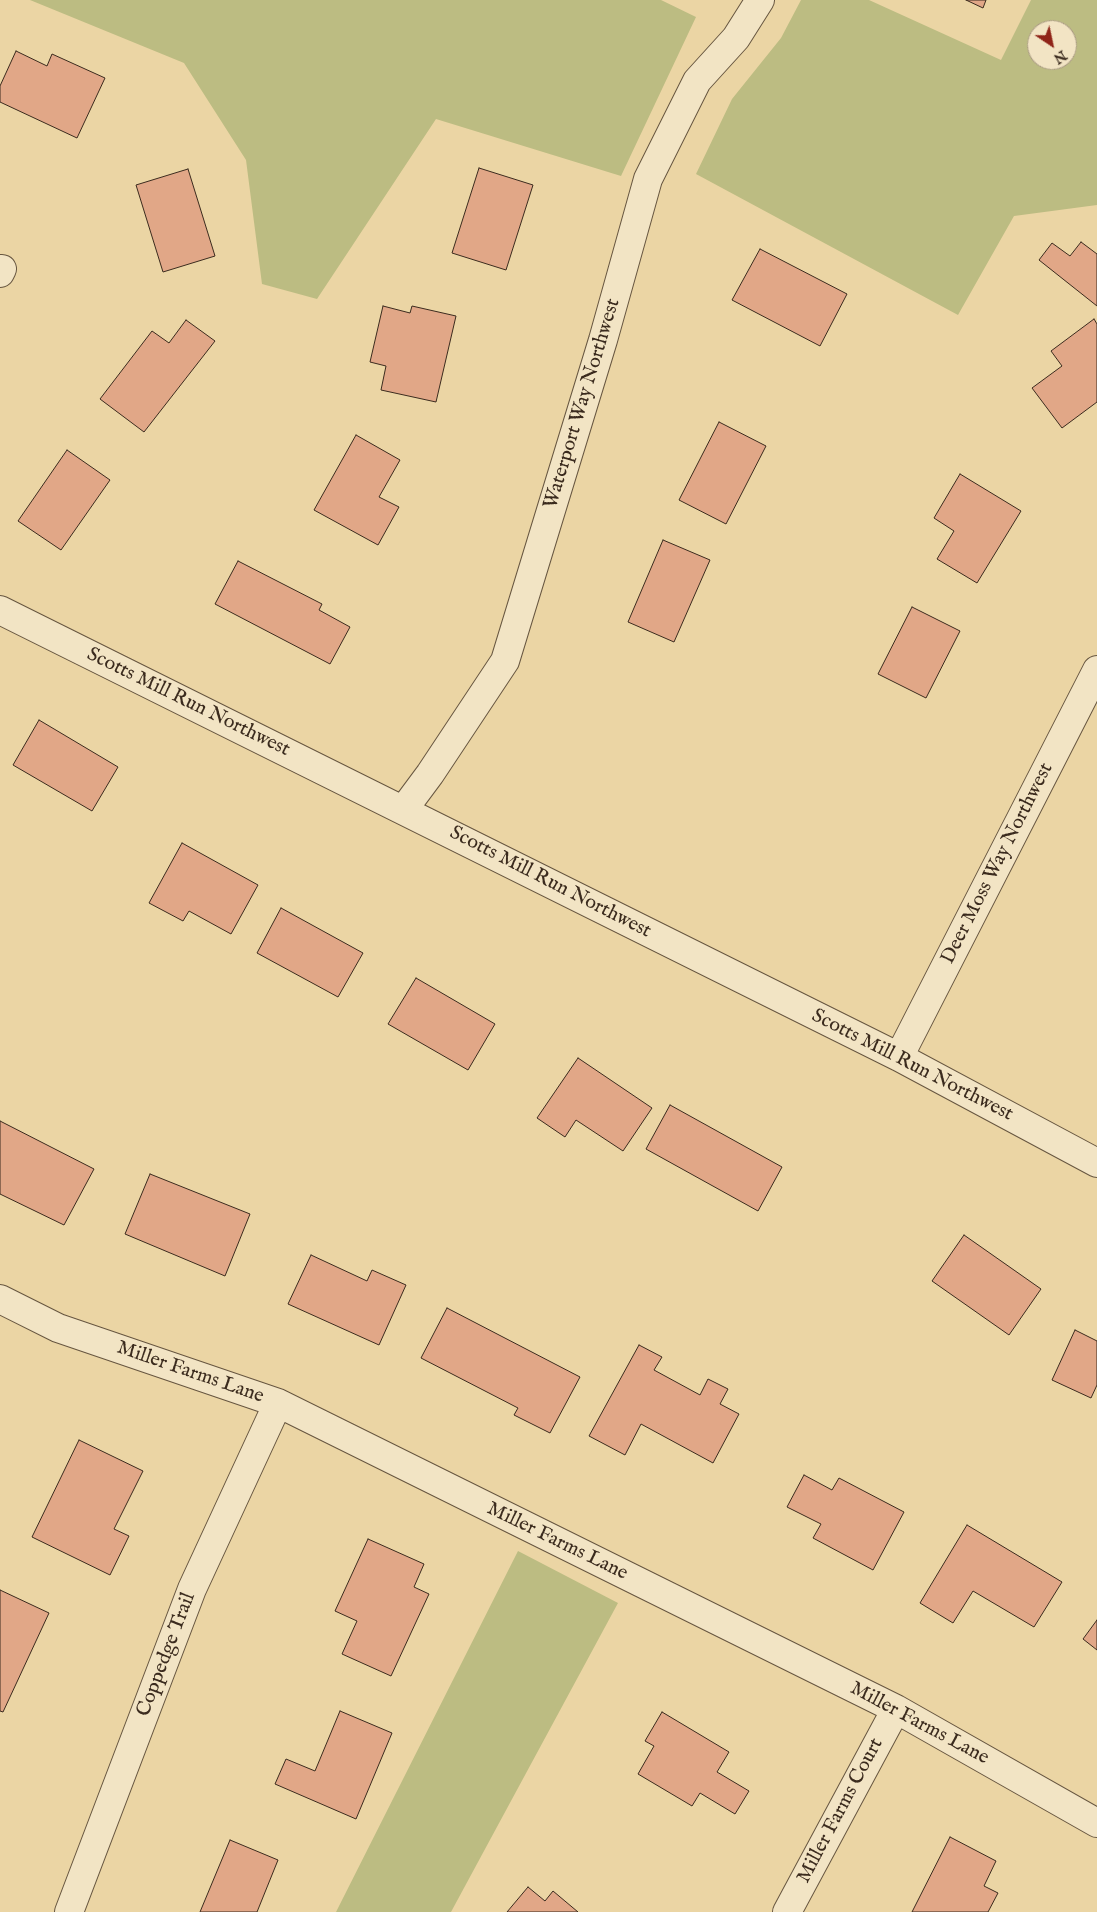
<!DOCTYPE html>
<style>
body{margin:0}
#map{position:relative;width:1097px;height:1912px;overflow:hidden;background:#ebd5a4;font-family:"IM FELL English",serif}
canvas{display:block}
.north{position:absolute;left:1027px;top:20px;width:50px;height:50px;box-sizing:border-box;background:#f2e4c4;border:1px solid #a99a82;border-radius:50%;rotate:146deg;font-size:14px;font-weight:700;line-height:20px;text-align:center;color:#3b2b1e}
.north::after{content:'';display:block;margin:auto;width:18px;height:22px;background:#8f2418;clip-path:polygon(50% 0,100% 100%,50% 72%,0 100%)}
</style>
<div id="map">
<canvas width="1097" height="1912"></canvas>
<div class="north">N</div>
</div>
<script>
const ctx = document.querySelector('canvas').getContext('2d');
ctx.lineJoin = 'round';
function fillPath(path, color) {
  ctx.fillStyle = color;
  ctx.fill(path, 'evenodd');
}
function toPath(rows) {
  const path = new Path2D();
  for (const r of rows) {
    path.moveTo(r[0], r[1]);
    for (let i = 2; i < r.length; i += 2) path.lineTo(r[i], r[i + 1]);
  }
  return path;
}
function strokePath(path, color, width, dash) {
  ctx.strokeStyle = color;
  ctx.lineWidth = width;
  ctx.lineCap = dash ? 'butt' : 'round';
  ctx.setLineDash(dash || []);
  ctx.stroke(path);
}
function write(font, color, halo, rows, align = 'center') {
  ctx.font = font + ' "IM FELL English",serif';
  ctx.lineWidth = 4;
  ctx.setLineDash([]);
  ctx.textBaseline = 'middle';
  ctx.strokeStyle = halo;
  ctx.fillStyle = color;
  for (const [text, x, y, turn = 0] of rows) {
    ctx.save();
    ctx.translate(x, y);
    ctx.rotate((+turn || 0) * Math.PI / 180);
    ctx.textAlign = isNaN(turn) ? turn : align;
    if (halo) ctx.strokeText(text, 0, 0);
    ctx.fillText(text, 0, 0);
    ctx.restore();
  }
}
fillPath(toPath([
 [30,0,661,0,696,17,621,176,436,119,317,299,262,284,246,160,184,63],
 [801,0,869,0,1001,60,1031,0,1097,0,1097,205,1014,216,958,315,696,174,732,99,781,38],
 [1037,30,1067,30,1067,60,1037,60],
 [518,1551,618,1603,451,1912,336,1912]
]), '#bcbc82');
const building = toPath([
 [966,0,986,0,983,8,966,0],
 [16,51,47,66,52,54,105,78,77,138,0,102,0,86,16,51],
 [479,168,533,185,506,270,452,253,479,168],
 [188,169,215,256,163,272,136,185,188,169],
 [1081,242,1097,254,1097,306,1039,260,1052,243,1070,256,1081,242],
 [760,249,847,294,820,346,732,300,760,249],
 [383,306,410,313,412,306,456,316,436,402,381,390,386,366,370,362,383,306],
 [1094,319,1097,324,1097,402,1062,428,1032,388,1062,366,1051,351,1094,319],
 [186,320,215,341,144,432,100,399,152,331,169,343,186,320],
 [719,422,766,446,726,524,679,500,719,422],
 [356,435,400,460,379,497,399,507,378,545,314,510,356,435],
 [67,450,110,480,61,550,18,521,67,450],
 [960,474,1021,511,977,583,937,559,954,531,934,518,960,474],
 [663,540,710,560,674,642,628,622,663,540],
 [238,561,322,604,319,610,350,627,330,664,215,604,238,561],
 [912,607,960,631,926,698,878,674,912,607],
 [39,720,118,767,92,811,13,765,39,720],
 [182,843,258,885,231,934,189,911,183,921,149,903,182,843],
 [281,908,363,953,338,997,257,953,281,908],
 [416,978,495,1024,468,1070,388,1024,416,978],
 [578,1058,652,1108,623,1151,576,1120,565,1137,537,1118,578,1058],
 [670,1105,782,1167,758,1211,646,1149,670,1105],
 [0,1121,94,1169,64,1225,0,1194,0,1121],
 [150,1174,250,1214,225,1276,125,1234,150,1174],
 [964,1235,1041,1289,1009,1335,932,1281,964,1235],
 [311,1255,367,1281,372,1270,406,1285,379,1345,288,1304,311,1255],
 [447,1308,580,1377,550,1433,514,1415,518,1408,421,1358,447,1308],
 [1075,1330,1097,1341,1097,1385,1091,1398,1052,1380,1075,1330],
 [639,1345,662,1357,654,1370,700,1395,708,1379,728,1389,720,1404,739,1414,713,1463,641,1424,625,1455,589,1436,639,1345],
 [79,1440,143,1471,114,1529,129,1536,110,1575,32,1537,79,1440],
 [804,1475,832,1490,839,1478,904,1512,873,1570,813,1538,821,1524,787,1507,804,1475],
 [967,1525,1062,1582,1034,1627,973,1591,953,1623,920,1603,967,1525],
 [368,1539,424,1564,414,1587,429,1594,391,1676,342,1654,357,1621,335,1611,368,1539],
 [0,1590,49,1613,3,1712,0,1711,0,1590],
 [1097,1620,1097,1650,1083,1639,1097,1620],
 [340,1711,392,1733,356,1819,275,1784,286,1759,315,1771,340,1711],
 [662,1712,729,1752,717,1772,749,1791,735,1814,700,1793,692,1806,638,1774,654,1746,645,1741,662,1712],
 [950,1837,996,1861,984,1886,998,1893,988,1912,912,1912,950,1837],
 [230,1840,278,1860,257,1912,200,1912,230,1840],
 [528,1887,545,1901,553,1891,578,1912,507,1912,528,1887]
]);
fillPath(building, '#e1a787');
strokePath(building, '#3b2b1e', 1);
const minor = toPath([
 [0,273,2,269],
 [0,610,899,1057,1097,1163],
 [404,809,430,774,505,661,603,340,648,179,697,81,736,38,760,0],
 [899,1057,1097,670],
 [0,1299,58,1328,278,1403,896,1709,1097,1823],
 [69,1912,192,1589,278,1403],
 [787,1912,896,1709]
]);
strokePath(minor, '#675640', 30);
strokePath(minor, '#f2e4c4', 28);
write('20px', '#3b2b1e', '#f2e4c4', [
 ["Waterport Way Northwest",583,404,-73],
 ["Scotts Mill Run Northwest",188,703,26],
 ["Deer Moss Way Northwest",998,864,-63],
 ["Scotts Mill Run Northwest",550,883,27],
 ["Scotts Mill Run Northwest",912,1066,27],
 ["Miller Farms Lane",190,1373,19],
 ["Miller Farms Lane",557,1542,26],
 ["Coppedge Trail",167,1655,-69],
 ["Miller Farms Lane",919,1724,28],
 ["Miller Farms Court",841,1811,-62]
]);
</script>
